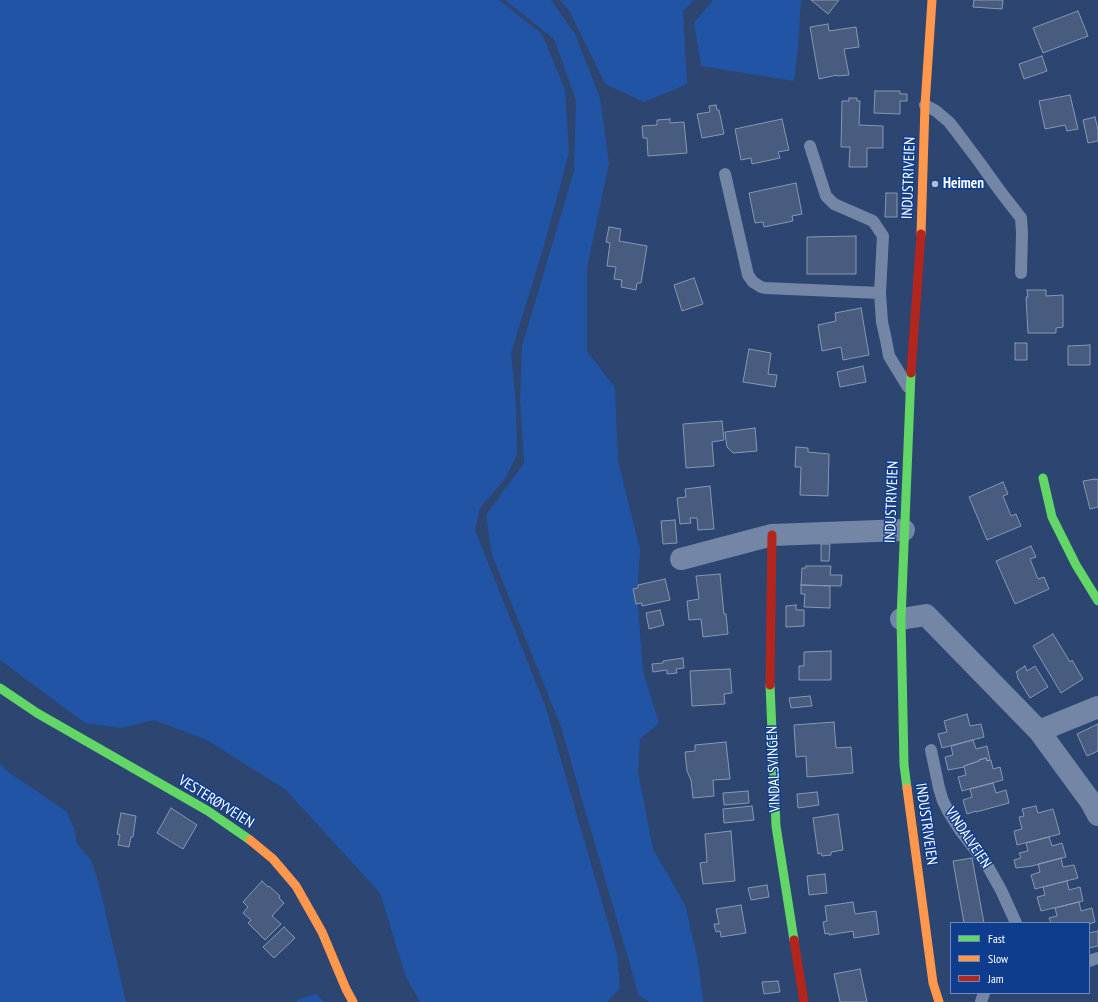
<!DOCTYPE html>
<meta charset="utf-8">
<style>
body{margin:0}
#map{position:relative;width:1098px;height:1002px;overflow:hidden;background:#2c4571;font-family:"PT Sans Narrow",sans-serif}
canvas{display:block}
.legend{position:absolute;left:950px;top:922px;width:140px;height:72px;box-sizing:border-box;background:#0f3d8e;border:1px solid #6f8bbb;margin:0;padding:5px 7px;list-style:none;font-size:12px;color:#fff}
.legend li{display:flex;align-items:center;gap:8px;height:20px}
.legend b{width:20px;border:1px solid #6f8bbb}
</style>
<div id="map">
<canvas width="1098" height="1002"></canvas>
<ul class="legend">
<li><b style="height:5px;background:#63d668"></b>Fast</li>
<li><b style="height:5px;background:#ff974d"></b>Slow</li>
<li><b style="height:5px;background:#b3261e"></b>Jam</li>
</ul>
</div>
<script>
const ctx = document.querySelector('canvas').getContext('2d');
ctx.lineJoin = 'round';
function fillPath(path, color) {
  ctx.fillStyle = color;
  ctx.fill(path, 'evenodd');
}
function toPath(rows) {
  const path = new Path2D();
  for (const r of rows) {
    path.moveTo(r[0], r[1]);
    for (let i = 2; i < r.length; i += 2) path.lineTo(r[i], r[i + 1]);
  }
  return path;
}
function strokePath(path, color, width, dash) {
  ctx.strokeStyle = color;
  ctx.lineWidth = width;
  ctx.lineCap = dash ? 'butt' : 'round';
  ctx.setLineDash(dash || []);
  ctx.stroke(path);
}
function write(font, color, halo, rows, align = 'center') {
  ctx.font = font + ' "PT Sans Narrow",sans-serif';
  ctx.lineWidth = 3;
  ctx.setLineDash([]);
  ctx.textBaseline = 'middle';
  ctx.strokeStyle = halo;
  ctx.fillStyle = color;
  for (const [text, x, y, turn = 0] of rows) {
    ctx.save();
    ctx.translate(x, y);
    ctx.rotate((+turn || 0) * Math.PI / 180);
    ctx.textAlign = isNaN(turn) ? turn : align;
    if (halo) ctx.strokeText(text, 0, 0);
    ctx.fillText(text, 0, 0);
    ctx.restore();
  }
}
fillPath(toPath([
 [0,0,499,0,542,34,565,90,569,153,543,249,511,353,516,403,517,455,505,479,480,508,475,530,546,708,617,954,620,988,607,1002,420,1002,406,977,380,893,286,790,207,740,154,720,121,728,85,723,0,660],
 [505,0,551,0,575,34,600,98,609,163,587,268,587,351,615,388,618,461,640,550,637,595,643,672,659,723,640,739,638,772,653,849,685,905,698,961,703,1002,650,1002,639,996,561,727,492,555,486,515,524,463,520,400,522,346,574,171,576,100,554,39],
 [560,0,694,0,683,11,687,84,644,102,605,84,569,10],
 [713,0,801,0,798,47,794,81,701,66,694,23],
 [0,764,7,771,67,812,74,829,77,844,91,860,98,880,126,1002,0,1002],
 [316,994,324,1002,297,1002,297,1000]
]), '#2254a6');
const building = toPath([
 [811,0,839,0,828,14,811,0],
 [974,0,1003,0,1002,9,973,7,974,0],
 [1078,11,1088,36,1043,53,1033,28,1078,11],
 [828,24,829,31,856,27,859,47,844,49,849,75,837,76,837,75,819,79,810,27,828,24],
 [1042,56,1047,71,1024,79,1019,64,1042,56],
 [875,91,900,91,900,94,907,94,907,101,900,101,900,114,874,113,875,91],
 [1070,95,1078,129,1067,131,1065,125,1045,129,1039,101,1070,95],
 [849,98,857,98,857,101,860,101,859,125,883,126,883,148,867,148,867,167,849,167,850,147,841,147,842,101,849,101,849,98],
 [716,105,717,110,719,110,724,134,702,138,697,114,710,112,709,106,716,105],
 [1095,117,1098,130,1098,141,1088,143,1083,120,1095,117],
 [670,119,670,123,684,122,687,153,648,156,647,138,643,138,642,126,657,125,657,120,670,119],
 [782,119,789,150,778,152,780,158,752,164,751,158,741,160,735,129,782,119],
 [796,183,802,214,792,216,793,221,764,227,763,222,755,223,749,193,796,183],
 [886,193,897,193,897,217,885,217,886,193],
 [609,227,621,229,619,241,647,246,641,283,637,283,636,290,621,287,622,280,614,279,616,267,607,266,610,243,606,242,609,227],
 [856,236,856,274,807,274,807,237,856,236],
 [694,278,703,304,682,311,674,285,694,278],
 [1027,290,1046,290,1046,296,1063,295,1063,327,1056,328,1056,333,1028,333,1026,297,1028,297,1027,290],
 [861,308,869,355,843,360,841,347,822,351,818,325,836,321,835,313,861,308],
 [1015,343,1027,343,1027,360,1015,360,1015,343],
 [1090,345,1090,365,1068,365,1068,346,1090,345],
 [749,349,771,353,768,374,777,375,775,387,743,382,749,349],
 [863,366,866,382,840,387,837,372,863,366],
 [722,421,724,440,712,442,714,466,686,468,683,424,722,421],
 [755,428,757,451,733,453,727,447,725,432,755,428],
 [796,447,808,448,808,452,829,454,828,496,800,495,801,467,795,467,796,447],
 [1095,479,1095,480,1098,479,1098,507,1090,509,1083,481,1095,479],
 [1003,482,1008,494,1003,496,1011,516,1016,514,1021,526,987,540,969,497,1003,482],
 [710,486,714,529,698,530,697,518,690,518,691,523,680,524,677,498,686,497,685,489,710,486],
 [675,520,677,543,663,544,661,521,675,520],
 [821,544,830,544,829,561,821,561,821,544],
 [1031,546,1036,557,1030,559,1038,579,1044,577,1049,589,1015,604,996,561,1031,546],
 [806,566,831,566,830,575,842,575,841,586,801,585,802,568,806,568,806,566],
 [720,574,724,614,726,614,728,634,703,637,701,619,689,620,687,601,699,599,696,576,720,574],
 [665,579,670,600,642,606,642,603,636,604,633,589,638,588,638,585,665,579],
 [801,585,830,586,830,608,804,607,805,594,801,594,801,585],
 [796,605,796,610,804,610,804,626,786,627,786,606,796,605],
 [660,610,664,625,649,629,646,613,660,610],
 [1053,634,1070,662,1072,660,1083,679,1061,693,1033,646,1053,634],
 [831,651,831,680,799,680,799,666,804,666,804,652,831,651],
 [683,658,684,668,676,669,677,673,667,674,667,670,653,672,652,664,663,663,663,661,683,658],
 [1025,666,1027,671,1035,666,1048,687,1030,698,1017,677,1018,676,1016,672,1025,666],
 [730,669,732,693,724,694,725,704,692,706,690,671,730,669],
 [810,696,812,706,791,708,789,698,810,696],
 [967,714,970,726,981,724,984,737,942,748,938,734,947,732,944,721,967,714],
 [834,722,836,748,851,747,853,773,807,777,806,756,796,757,794,725,834,722],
 [1098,724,1098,751,1087,756,1077,734,1098,724],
 [973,740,976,749,987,746,990,760,987,761,986,758,979,760,979,761,964,766,964,767,948,770,945,757,953,755,951,746,973,740],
 [726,742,730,779,713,780,714,796,693,798,691,780,687,771,685,752,695,751,695,745,726,742],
 [986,758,987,761,991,760,993,769,1000,767,1003,780,962,791,958,777,966,775,964,766,979,761,979,760,986,758],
 [993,783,996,793,1006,790,1009,803,976,812,976,811,967,814,963,800,972,797,970,789,993,783],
 [748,791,749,803,724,805,723,793,748,791],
 [817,792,819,805,798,808,797,794,817,792],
 [752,806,754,820,724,823,723,809,752,806],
 [1036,806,1038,813,1053,809,1060,834,1017,845,1014,831,1022,829,1019,817,1024,816,1022,809,1036,806],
 [171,808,197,825,183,849,157,833,171,808],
 [121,813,136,816,133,837,131,837,129,847,118,845,120,835,117,834,121,813],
 [838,814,843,850,831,852,831,855,822,856,821,853,818,854,813,818,838,814],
 [731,831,735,881,703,884,700,863,707,862,705,834,731,831],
 [1049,837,1052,846,1062,843,1066,857,1032,866,1016,868,1014,860,1021,858,1019,853,1028,851,1026,843,1049,837],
 [972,858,984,923,964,923,953,861,972,858],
 [1061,858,1063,867,1074,865,1078,878,1035,889,1031,875,1040,872,1038,864,1061,858],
 [825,874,827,893,809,895,807,876,825,874],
 [262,881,268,887,269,886,280,896,279,898,284,903,272,916,281,924,265,940,248,923,251,920,243,913,248,907,243,902,262,881],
 [1067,881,1069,890,1080,887,1083,901,1041,911,1037,897,1045,895,1043,887,1067,881],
 [767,885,769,897,751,900,748,888,767,885],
 [853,902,855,914,876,911,879,934,854,938,853,931,829,935,829,933,825,934,823,922,827,921,825,906,853,902],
 [1079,902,1081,911,1092,908,1095,922,1089,924,1051,923,1049,918,1057,916,1055,908,1079,902],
 [741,905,746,933,721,937,720,931,716,932,714,924,719,924,716,909,741,905],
 [284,927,295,938,274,958,263,947,284,927],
 [1098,931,1098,946,1089,948,1089,933,1098,931],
 [860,969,867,1002,840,1002,834,974,860,969],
 [778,981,780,992,764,994,762,982,778,981]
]);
fillPath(building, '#485c7f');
strokePath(building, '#8898b3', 1);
strokePath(toPath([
 [925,105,936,111,949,122,956,131,980,163,1000,191,1021,218,1022,233,1021,273],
 [810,146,826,196,834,204,873,221,883,236,880,293,882,322,886,340,889,356,908,387],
 [725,174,748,275,753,282,761,287,765,288,880,293],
 [931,750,939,788,943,801,948,811,960,830,987,865,1001,890,1016,923],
 [1089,961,1098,958],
 [981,1002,984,993]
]), '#7386a5', 12);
strokePath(toPath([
 [681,559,772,535,904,530],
 [901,619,926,615,1039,731,1091,802,1098,815],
 [1039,731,1098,707]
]), '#7386a5', 22);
strokePath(toPath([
 [1043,478,1052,517,1076,565,1098,601],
 [770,685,776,826,794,940],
 [0,688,37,713,208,811,250,840],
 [907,788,904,765,901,619,911,373]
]), '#63d668', 9);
strokePath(toPath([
 [921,234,925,105,932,0],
 [907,788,933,983,939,1002],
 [250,840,273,859,296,886,322,932,346,989,353,1002]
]), '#ff974d', 9);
strokePath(toPath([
 [911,373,921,234],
 [770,685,772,535],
 [794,940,804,1002]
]), '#b3261e', 9);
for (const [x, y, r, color] of [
 [935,184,4,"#b5becd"]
]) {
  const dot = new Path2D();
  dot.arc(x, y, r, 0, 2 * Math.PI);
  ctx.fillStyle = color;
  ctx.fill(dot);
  strokePath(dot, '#0f3d8e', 1.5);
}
write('15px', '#fff', '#0f3d8e', [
 ["INDUSTRIVEIEN",909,178,-88],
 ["INDUSTRIVEIEN",892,502,-88],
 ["VINDALSVINGEN",774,769,-92],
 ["VESTERØYVEIEN",216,802,32],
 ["INDUSTRIVEIEN",926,824,82],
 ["VINDALVEIEN",968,838,56]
]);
write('bold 15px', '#fff', '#0f3d8e', [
 ["Heimen",943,184]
], 'left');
</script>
